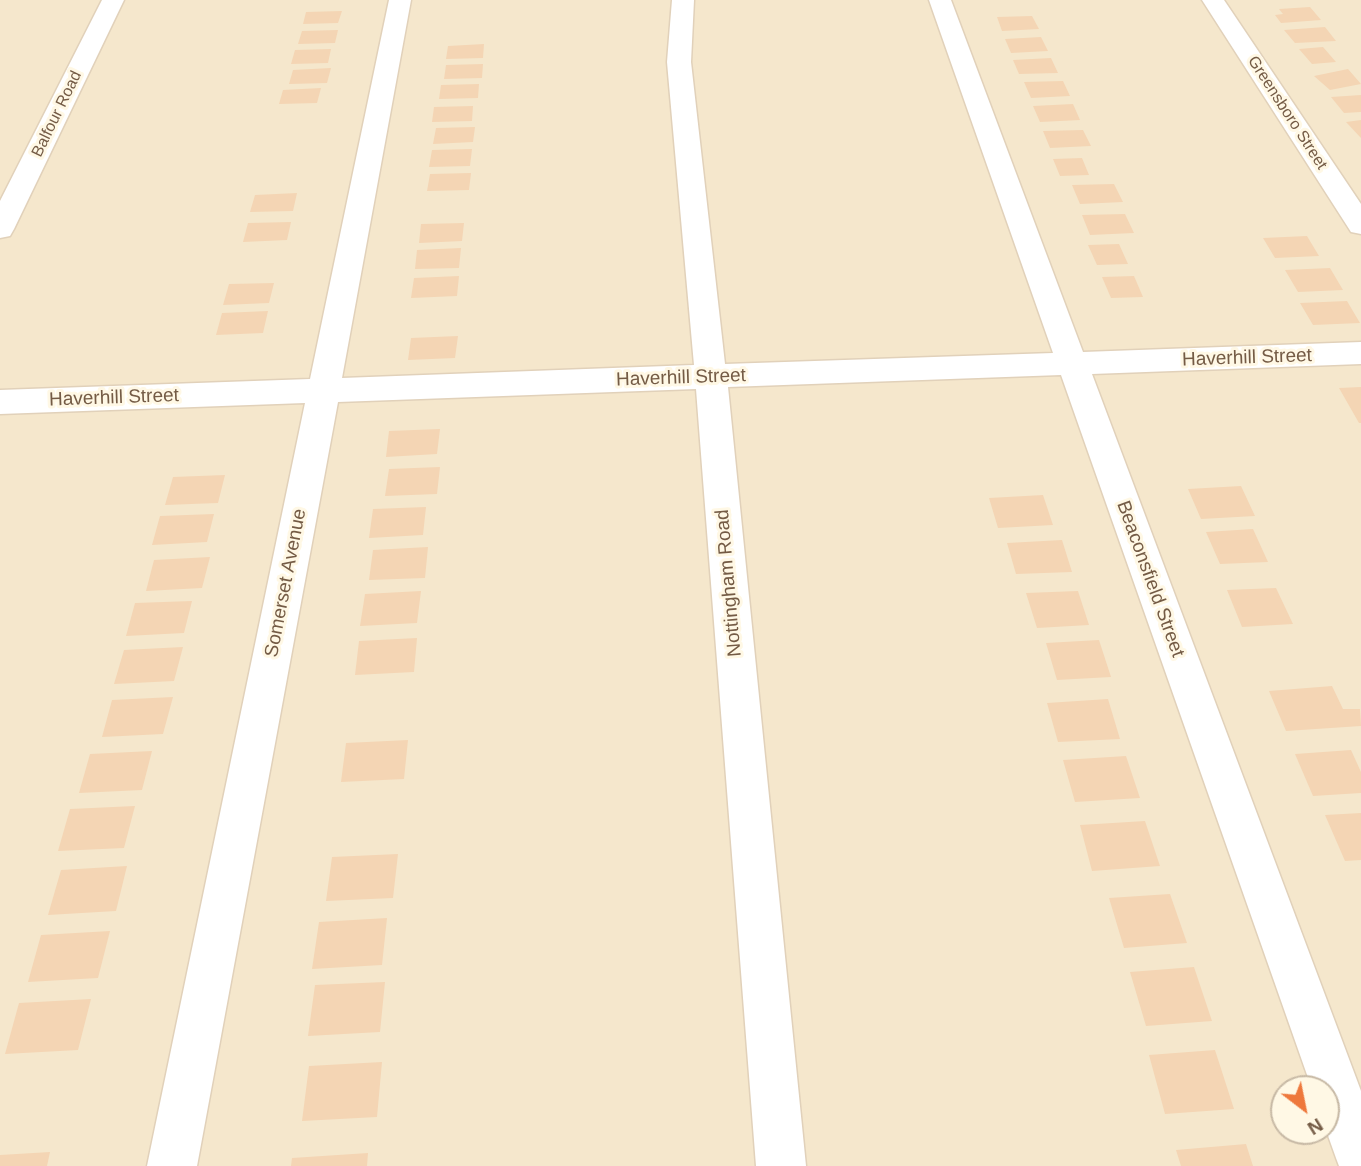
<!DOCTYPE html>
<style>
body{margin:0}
#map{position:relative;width:1361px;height:1166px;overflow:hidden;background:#fdf5de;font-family:Arial,sans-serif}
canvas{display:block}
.north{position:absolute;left:1270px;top:1075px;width:70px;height:70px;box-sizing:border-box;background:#fff8e5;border:2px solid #c7b9a5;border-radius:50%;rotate:148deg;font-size:19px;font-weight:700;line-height:28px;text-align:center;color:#745b45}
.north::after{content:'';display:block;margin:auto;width:24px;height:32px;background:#ee783c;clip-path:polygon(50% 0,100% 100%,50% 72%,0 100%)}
</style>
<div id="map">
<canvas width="1361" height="1166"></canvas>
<div class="north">N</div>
</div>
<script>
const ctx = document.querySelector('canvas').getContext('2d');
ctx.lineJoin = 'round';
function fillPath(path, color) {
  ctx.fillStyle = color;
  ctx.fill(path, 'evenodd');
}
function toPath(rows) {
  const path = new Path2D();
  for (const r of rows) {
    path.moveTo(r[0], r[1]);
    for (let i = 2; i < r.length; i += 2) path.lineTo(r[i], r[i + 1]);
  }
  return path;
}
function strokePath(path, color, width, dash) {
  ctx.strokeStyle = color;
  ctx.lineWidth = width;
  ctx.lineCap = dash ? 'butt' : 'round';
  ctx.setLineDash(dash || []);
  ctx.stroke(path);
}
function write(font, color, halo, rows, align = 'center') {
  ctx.font = font + ' Arial,sans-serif';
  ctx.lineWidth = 6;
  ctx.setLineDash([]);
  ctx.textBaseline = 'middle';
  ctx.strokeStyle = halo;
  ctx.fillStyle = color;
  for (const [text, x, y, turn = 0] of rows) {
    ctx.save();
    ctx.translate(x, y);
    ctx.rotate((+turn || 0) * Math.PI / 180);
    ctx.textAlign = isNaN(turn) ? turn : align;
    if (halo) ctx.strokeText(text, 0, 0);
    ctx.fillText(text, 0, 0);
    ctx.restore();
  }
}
fillPath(toPath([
 [0,0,1361,0,1361,1166,0,1166],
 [1284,1089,1326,1089,1326,1131,1284,1131]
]), '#f5e7cc');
fillPath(toPath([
 [1310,7,1321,20,1281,23,1275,15,1283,14,1279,9],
 [342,11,338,23,303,24,306,12],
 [1032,16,1039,29,1002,31,997,17],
 [1325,27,1336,41,1295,43,1284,30],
 [338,30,335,43,298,44,302,31],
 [1041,37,1048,51,1011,53,1005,39],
 [484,44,483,58,446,59,448,46],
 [1323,47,1336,62,1312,64,1299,49],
 [331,49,328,63,291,64,295,50],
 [1051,58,1058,73,1019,74,1013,60],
 [483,64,482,78,444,79,446,65],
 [331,68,327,83,289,84,293,70],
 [1348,69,1361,84,1330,90,1314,76],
 [1063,81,1070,96,1031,98,1024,82],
 [479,84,478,98,439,99,441,85],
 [321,88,317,103,279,104,283,90],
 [1361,95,1361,112,1344,113,1331,97],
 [1073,104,1080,120,1040,122,1033,106],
 [473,106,472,121,432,122,434,107],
 [1361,120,1361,138,1346,122],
 [475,127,473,142,433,144,436,128],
 [1083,130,1091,146,1050,148,1043,131],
 [472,149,470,166,429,167,432,150],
 [1082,158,1089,175,1060,176,1053,159],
 [471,173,469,190,427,191,430,174],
 [1114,184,1123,202,1080,204,1072,185],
 [297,193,293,211,250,212,255,195],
 [1125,214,1134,233,1090,235,1082,215],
 [291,222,287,240,243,242,248,223],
 [464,223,462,241,419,243,421,224],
 [1307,236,1319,256,1275,258,1263,238],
 [1119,244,1128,264,1097,265,1088,245],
 [461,248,459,268,415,269,417,250],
 [1330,268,1343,290,1298,292,1285,270],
 [459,276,457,296,411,298,414,278],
 [1134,276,1143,297,1111,298,1102,277],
 [274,283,269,303,223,305,229,284],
 [1347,301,1360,323,1313,325,1300,303],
 [268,311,263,333,216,335,222,313],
 [458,336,455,358,408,360,411,338],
 [1361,387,1361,423,1359,423,1339,388],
 [440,429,437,454,386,457,389,431],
 [440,467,437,494,385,496,389,469],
 [225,475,218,503,165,505,173,477],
 [1241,486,1255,516,1201,519,1188,489],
 [1043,495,1053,525,998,528,989,498],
 [426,507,423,535,369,538,373,509],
 [214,514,207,542,152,545,160,516],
 [1253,529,1268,562,1220,564,1206,532],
 [1062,540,1072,572,1016,574,1007,543],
 [428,547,425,578,369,580,373,550],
 [210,557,202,588,146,591,154,560],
 [1276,588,1293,624,1242,627,1227,590],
 [421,591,417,623,360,626,365,594],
 [1078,591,1089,625,1037,628,1026,593],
 [192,601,184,633,126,636,135,603],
 [417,638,414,672,355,675,359,641],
 [1099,640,1111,677,1057,680,1046,643],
 [183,647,174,681,114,684,124,650],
 [1332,686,1343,709,1360,709,1361,726,1286,731,1269,691],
 [173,697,163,734,102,737,112,700],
 [1108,699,1120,739,1058,742,1047,703],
 [408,740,404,779,341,782,346,743],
 [1351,750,1361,772,1361,793,1313,796,1295,754],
 [152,751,142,790,79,793,90,754],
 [1126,756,1140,798,1075,802,1063,760],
 [135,806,124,848,58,851,70,809],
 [1361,813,1361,860,1345,861,1325,815],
 [1145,821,1160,866,1092,871,1080,825],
 [398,854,393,898,326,901,332,857],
 [127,866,116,911,48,915,61,870],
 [1170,894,1187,943,1124,948,1109,898],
 [387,918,382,965,312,969,319,922],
 [110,931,98,978,28,982,41,935],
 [1194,967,1212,1021,1146,1026,1130,972],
 [385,982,380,1032,308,1036,315,985],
 [91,999,78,1050,5,1054,19,1003],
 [1215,1050,1234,1109,1165,1114,1149,1055],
 [382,1062,377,1117,302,1121,309,1066],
 [1246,1144,1253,1166,1181,1166,1176,1150],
 [50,1152,47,1166,0,1166,0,1155],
 [368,1153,367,1166,291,1166,292,1158]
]), '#f4d5b4');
const street = toPath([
 [102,0,124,0,14,229,10,236,0,238,0,201,102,0],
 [389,0,411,0,342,378,694,365,667,62,672,0,694,0,691,62,725,364,1053,353,929,0,951,0,1083,352,1361,342,1361,364,1092,374,1361,1091,1361,1166,1339,1166,1336,1158,1326,1130,1326,1089,1312,1089,1061,375,728,387,806,1166,756,1166,696,389,338,402,197,1166,147,1166,305,403,0,414,0,390,310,379,389,0],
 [1202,0,1224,0,1361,204,1361,234,1351,232,1202,0]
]);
strokePath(street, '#e1d1ba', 3);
fillPath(street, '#fff');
write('16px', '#745b45', '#fff8e5', [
 ["Greensboro Street",1287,113,57],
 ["Balfour Road",57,114,-64]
]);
write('19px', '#745b45', '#fff8e5', [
 ["Haverhill Street",1247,358,-2],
 ["Haverhill Street",681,378,-2],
 ["Haverhill Street",114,398,-2],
 ["Beaconsfield Street",1150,579,70],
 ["Somerset Avenue",286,583,-79],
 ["Nottingham Road",729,583,-95]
]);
</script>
